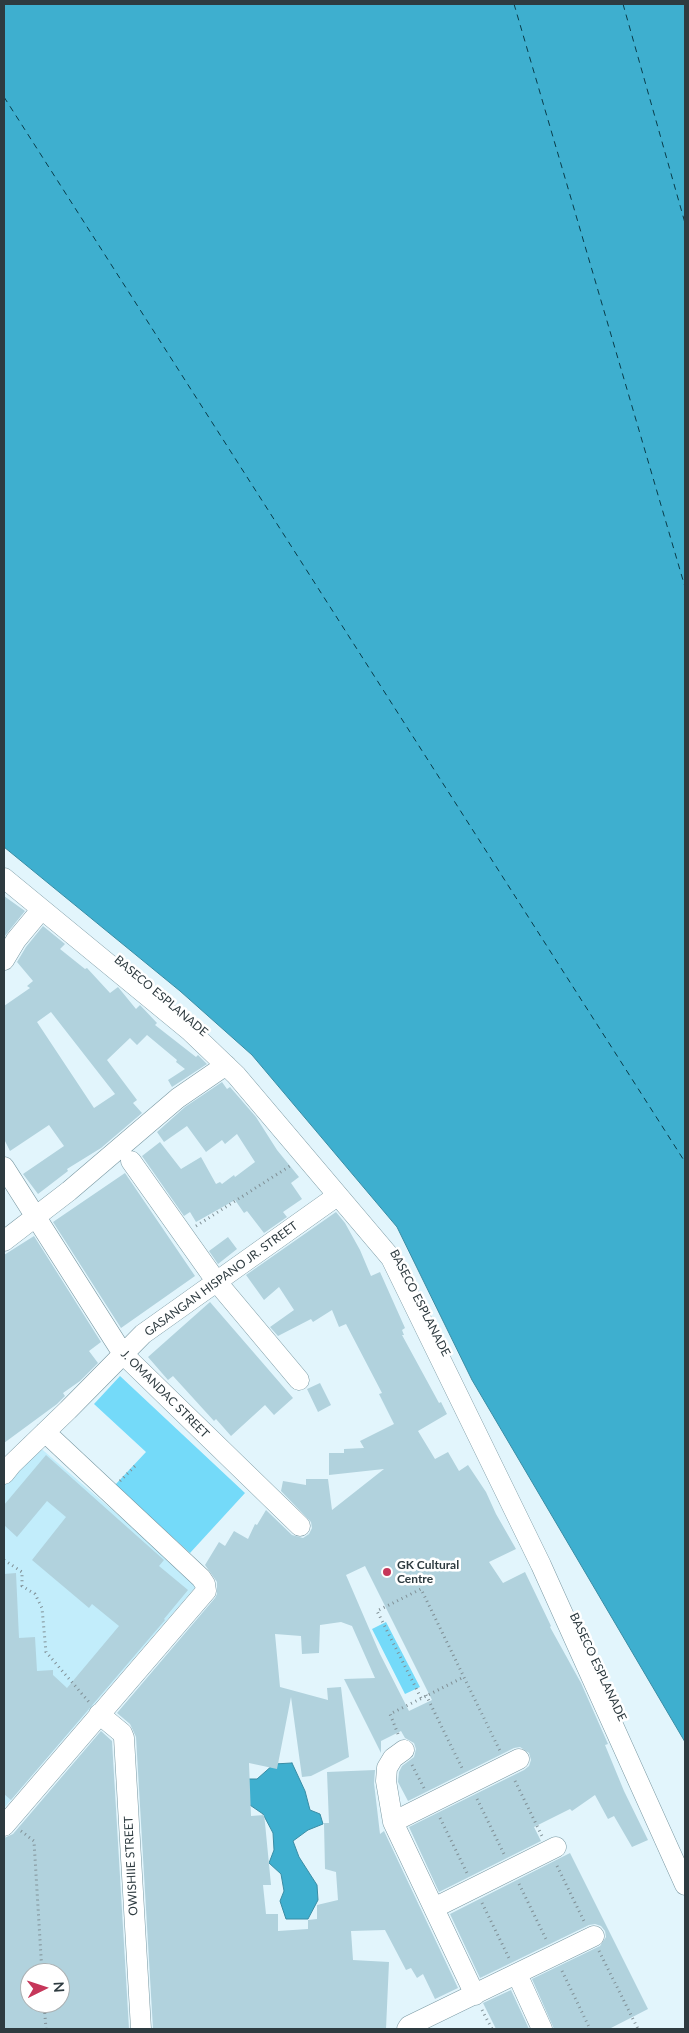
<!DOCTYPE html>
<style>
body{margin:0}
#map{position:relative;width:689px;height:2033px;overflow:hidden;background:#e2f5fc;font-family:Lato,sans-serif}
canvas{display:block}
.frame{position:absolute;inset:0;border:5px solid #2e3b40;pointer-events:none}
.north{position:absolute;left:20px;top:1963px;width:50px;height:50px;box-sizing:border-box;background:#fff;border:1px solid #abb1b3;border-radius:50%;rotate:86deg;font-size:14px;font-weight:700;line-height:20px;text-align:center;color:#2e3b40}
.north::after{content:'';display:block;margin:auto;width:18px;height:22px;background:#c6375a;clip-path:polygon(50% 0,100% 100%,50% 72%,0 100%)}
</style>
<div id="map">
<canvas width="689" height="2033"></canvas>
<div class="frame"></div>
<div class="north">N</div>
</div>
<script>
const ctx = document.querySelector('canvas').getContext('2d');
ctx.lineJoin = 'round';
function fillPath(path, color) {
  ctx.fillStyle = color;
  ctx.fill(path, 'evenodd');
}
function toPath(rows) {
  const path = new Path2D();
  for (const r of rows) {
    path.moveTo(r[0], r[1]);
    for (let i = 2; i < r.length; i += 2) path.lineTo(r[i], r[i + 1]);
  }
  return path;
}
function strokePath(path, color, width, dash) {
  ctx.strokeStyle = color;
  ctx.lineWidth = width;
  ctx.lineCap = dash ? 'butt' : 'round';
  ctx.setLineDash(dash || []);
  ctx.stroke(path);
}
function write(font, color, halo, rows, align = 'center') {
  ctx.font = font + ' Lato,sans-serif';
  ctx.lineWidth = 5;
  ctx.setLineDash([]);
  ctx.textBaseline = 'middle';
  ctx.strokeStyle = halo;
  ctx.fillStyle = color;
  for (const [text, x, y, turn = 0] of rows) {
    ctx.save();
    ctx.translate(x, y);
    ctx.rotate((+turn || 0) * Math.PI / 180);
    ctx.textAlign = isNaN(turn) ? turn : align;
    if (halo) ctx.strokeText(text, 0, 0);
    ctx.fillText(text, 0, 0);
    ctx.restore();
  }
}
fillPath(toPath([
 [37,1445,198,1584,4,1808,4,1483]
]), '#c2edfb');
fillPath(toPath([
 [120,1376,245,1493,190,1553,115,1485,146,1452,94,1404],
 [386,1622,420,1687,405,1694,372,1629]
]), '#74daf9');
const water = toPath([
 [4,4,685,4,685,1742,472,1380,397,1227,252,1055,180,991,4,847,4,4],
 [292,1763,305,1791,310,1810,320,1814,323,1824,308,1830,293,1841,299,1857,317,1885,318,1900,308,1919,286,1919,280,1901,284,1891,281,1874,269,1863,274,1850,273,1833,263,1814,247,1803,244,1779,257,1779,274,1764,292,1763]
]);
fillPath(water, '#3eafcf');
strokePath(water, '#398ca4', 1);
strokePath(toPath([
 [514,4,685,587],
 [623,4,685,223],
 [4,97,685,1162]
]), '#093c4a', 1, [6, 5]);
fillPath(toPath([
 [4,896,25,911,4,937],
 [43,926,65,944,60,949,85,969,87,968,110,993,118,987,136,1009,140,1005,157,1023,155,1025,196,1057,198,1055,207,1064,172,1087,168,1080,185,1069,176,1062,177,1060,147,1035,137,1045,130,1038,107,1060,137,1100,133,1103,142,1113,101,1148,67,1169,68,1171,38,1194,23,1174,64,1146,49,1125,10,1151,4,1139,4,1006,30,988,27,986,33,981,17,962,26,947],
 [51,1012,115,1094,94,1108,37,1022],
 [222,1082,227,1089,230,1087,256,1117,277,1150,299,1177,291,1183,302,1199,283,1212,287,1217,264,1233,247,1211,244,1213,235,1200,196,1222,190,1212,184,1216,142,1156,160,1142,181,1169,201,1157,216,1184,220,1182,222,1184,234,1175,235,1177,255,1162,237,1134,225,1144,222,1140,206,1152,187,1126,164,1142,157,1132,185,1107],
 [125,1173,195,1276,121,1328,53,1222],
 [336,1212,345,1223,360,1250,371,1276,380,1272,405,1328,402,1330,404,1335,402,1335,439,1403,441,1402,447,1414,418,1431,435,1459,448,1452,459,1471,468,1465,486,1492,496,1514,516,1549,489,1562,503,1583,525,1572,551,1626,550,1627,581,1683,608,1744,605,1745,624,1791,648,1840,632,1847,614,1816,608,1819,595,1795,572,1811,570,1809,534,1827,541,1841,439,1892,409,1827,524,1770,529,1766,531,1760,529,1753,520,1747,514,1748,408,1801,398,1782,399,1772,402,1766,414,1757,416,1749,414,1743,405,1738,401,1731,381,1741,381,1753,344,1679,375,1678,352,1626,341,1622,320,1625,319,1653,302,1654,301,1636,275,1634,280,1687,328,1700,327,1688,341,1687,349,1757,311,1776,302,1777,291,1697,277,1769,249,1763,251,1816,264,1815,265,1823,271,1885,263,1885,266,1914,278,1914,278,1931,308,1929,308,1920,317,1919,317,1905,338,1900,336,1872,325,1869,324,1823,329,1823,327,1772,375,1770,374,1783,380,1834,384,1831,458,1988,435,1999,423,1974,417,1978,411,1968,406,1970,385,1930,351,1931,353,1960,389,1962,386,2029,153,2029,136,1737,130,1724,117,1713,215,1598,217,1594,217,1582,205,1565,219,1542,225,1546,234,1531,248,1539,255,1524,257,1525,266,1510,292,1535,303,1538,309,1534,312,1528,311,1522,281,1491,283,1481,306,1485,306,1479,328,1479,332,1510,384,1469,329,1475,329,1453,344,1453,344,1449,364,1448,360,1441,394,1424,379,1394,382,1393,346,1324,339,1327,332,1310,313,1322,311,1319,278,1336,270,1327,294,1310,279,1287,264,1300,246,1275],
 [365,1566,432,1700,409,1711,380,1654,346,1575],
 [34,1236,101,1342,89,1351,98,1363,80,1381,63,1393,65,1396,57,1404,4,1443,4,1255],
 [228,1237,237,1249,218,1264,209,1251],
 [210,1302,293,1398,274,1415,265,1405,231,1436,216,1419,214,1421,173,1376,168,1380,148,1357],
 [320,1383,331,1405,318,1412,307,1389],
 [46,1455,164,1560,159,1566,188,1590,164,1619,165,1620,11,1800,4,1794,4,1574,16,1573,19,1638,35,1637,37,1671,53,1670,53,1675,67,1688,119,1626,92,1604,89,1608,32,1560,66,1517,47,1501,17,1537,4,1525,4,1505],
 [101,1731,112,1741,129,2029,4,2029,4,1838,13,1834],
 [30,1973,60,1973,60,2003,30,2003],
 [570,1853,648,2009,609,2029,554,2029,532,1979,600,1946,606,1937,605,1931,601,1926,595,1924,589,1925,480,1978,450,1914],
 [511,1990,529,2029,496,2029,483,2003]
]), '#b1d2dd');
const street = toPath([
 [4,878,190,1031,236,1075,391,1258,541,1565,685,1885],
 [4,960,16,940,41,910],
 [131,1161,216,1281,299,1380],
 [4,1167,123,1354,300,1526],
 [4,1241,69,1191,178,1098,226,1065],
 [4,1474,12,1464,68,1410,143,1334,337,1196],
 [99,1714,122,1733,124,1738,141,2029],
 [404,1750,393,1758,387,1768,386,1781,393,1822,475,1995],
 [393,1822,519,1759],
 [4,1826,206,1591,205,1584,201,1578,45,1432],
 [434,1908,556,1847],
 [517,1974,542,2029],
 [407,2029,409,2026,594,1936]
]);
strokePath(street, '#7998a2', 21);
strokePath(toPath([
 [196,1226,290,1166],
 [120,1481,135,1466],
 [4,1560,22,1572,22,1586,35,1594,42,1608,46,1652,89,1702],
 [426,1695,462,1768],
 [421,1698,377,1611,421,1589,500,1751],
 [398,1734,390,1714,464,1677],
 [412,1765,424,1788],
 [515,1781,542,1836],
 [477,1799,504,1854],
 [440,1818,467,1873],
 [21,1831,34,1841,42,1973],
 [557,1866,584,1921],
 [519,1884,547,1941],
 [482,1903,509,1958],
 [599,1951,638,2029],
 [562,1971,590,2029],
 [44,2003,46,2029],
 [482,2010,492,2029]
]), '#809096', 3, [1, 4]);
strokePath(street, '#fff', 20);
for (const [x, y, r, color] of [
 [387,1572,5,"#c6375a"]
]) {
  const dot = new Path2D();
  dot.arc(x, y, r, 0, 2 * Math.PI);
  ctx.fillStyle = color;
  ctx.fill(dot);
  strokePath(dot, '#fff', 2);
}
write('12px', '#2e3b40', '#fff', [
 ["BASECO ESPLANADE",161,996,40],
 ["GASANGAN HISPANO JR. STREET",221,1279,-36],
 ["BASECO ESPLANADE",420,1303,63],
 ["J. OMANDAC STREET",165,1394,45],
 ["BASECO ESPLANADE",598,1667,65],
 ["OWISHIIE STREET",131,1866,-93]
]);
write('bold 12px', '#2e3b40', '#fff', [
 ["GK Cultural",397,1565],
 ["Centre",397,1579]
], 'left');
</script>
